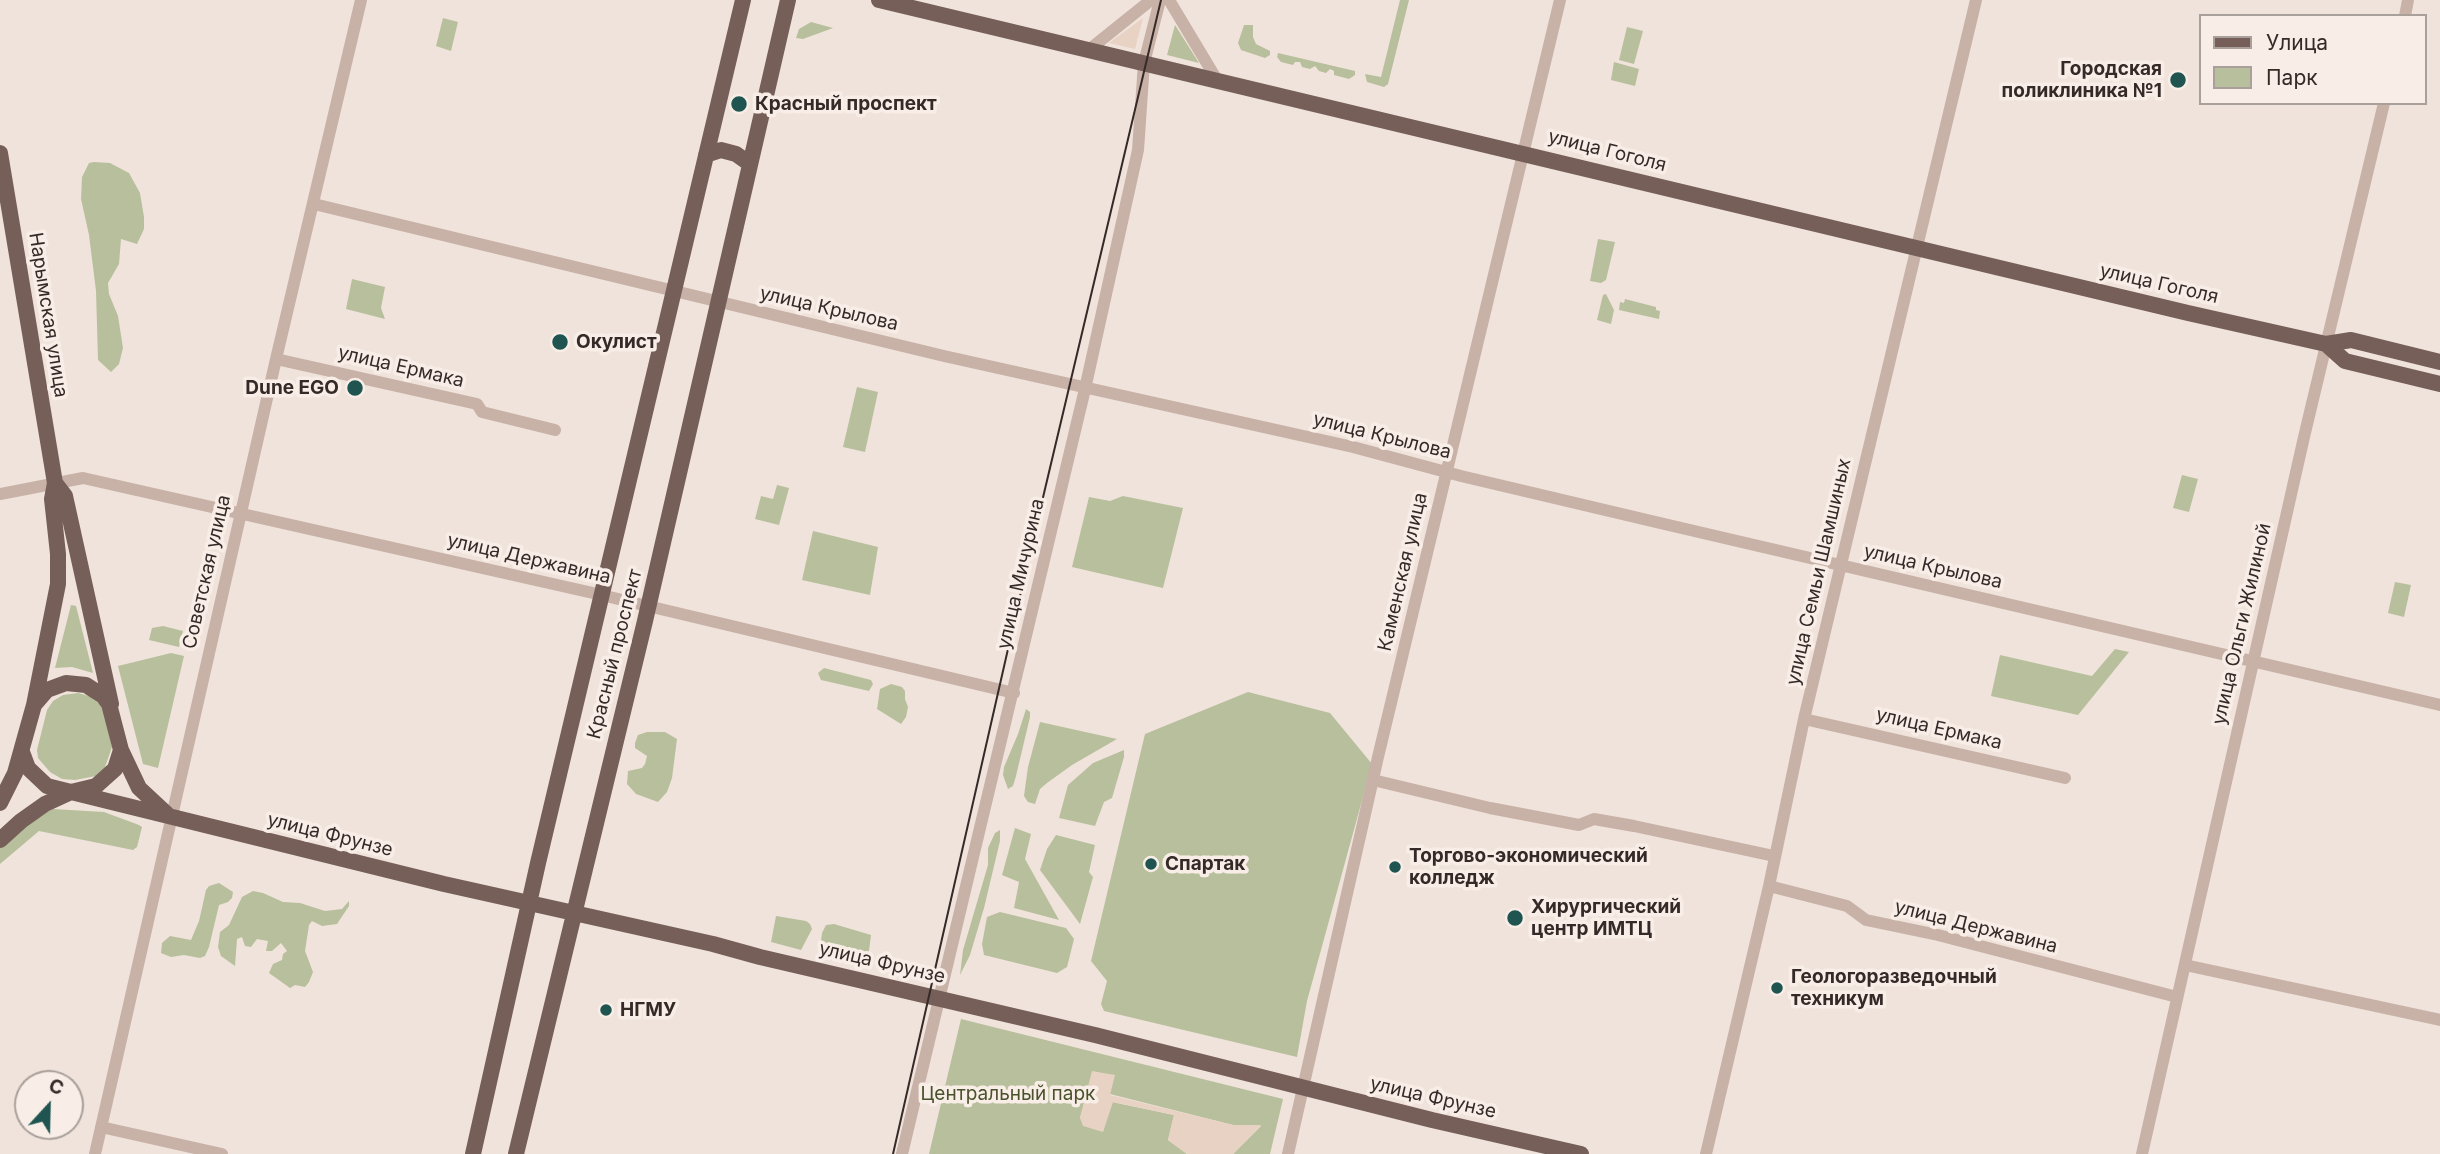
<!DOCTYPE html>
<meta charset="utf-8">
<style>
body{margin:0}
#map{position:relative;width:2440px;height:1154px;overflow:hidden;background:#f0e3db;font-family:Inter,sans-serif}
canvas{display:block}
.legend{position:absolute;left:2199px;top:14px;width:228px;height:91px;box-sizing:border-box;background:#f8eee7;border:2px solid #aaa09b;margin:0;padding:9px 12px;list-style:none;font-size:21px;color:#352a28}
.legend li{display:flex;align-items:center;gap:14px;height:35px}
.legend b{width:35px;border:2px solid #aaa09b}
.north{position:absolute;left:14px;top:1070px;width:70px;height:70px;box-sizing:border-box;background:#f8eee7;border:2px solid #aaa09b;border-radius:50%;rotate:22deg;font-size:19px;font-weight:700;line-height:28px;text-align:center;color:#352a28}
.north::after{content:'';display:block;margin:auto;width:24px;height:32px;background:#1f5450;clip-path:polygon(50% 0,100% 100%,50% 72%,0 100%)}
</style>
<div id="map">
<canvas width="2440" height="1154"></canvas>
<ul class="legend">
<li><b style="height:9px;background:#765f59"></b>Улица</li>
<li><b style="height:19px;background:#b8bf9c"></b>Парк</li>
</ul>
<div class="north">С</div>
</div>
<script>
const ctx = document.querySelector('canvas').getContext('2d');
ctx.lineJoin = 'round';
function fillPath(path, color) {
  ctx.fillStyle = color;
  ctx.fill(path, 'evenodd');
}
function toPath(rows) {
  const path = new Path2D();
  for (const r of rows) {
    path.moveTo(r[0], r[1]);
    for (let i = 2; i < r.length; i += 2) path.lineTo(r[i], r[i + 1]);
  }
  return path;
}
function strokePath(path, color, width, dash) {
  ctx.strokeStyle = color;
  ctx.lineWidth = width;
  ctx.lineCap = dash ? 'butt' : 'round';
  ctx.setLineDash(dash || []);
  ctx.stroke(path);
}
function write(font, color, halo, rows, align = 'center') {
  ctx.font = font + ' Inter,sans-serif';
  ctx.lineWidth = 7;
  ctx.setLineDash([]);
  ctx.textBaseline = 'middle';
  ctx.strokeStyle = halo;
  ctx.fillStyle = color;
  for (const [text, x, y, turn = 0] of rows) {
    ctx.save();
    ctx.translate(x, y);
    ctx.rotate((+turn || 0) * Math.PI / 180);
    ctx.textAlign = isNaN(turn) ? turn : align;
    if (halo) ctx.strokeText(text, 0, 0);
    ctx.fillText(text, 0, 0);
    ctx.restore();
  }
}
fillPath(toPath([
 [1400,0,1409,0,1388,84,1384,87,1367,82,1365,74,1381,77],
 [443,18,458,22,451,51,436,46],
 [811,22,833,28,803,39,796,38,799,29],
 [1175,25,1199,63,1167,55],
 [1244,25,1253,25,1253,37,1256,44,1270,51,1270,55,1265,58,1241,50,1238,43],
 [1627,27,1643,31,1634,64,1619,60],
 [1278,53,1355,71,1355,75,1349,79,1334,75,1334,71,1330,69,1326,73,1319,71,1315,66,1310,69,1302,67,1300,62,1295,62,1293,65,1281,62,1277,57],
 [1614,62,1639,69,1635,86,1611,80],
 [94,162,110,163,129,173,140,193,144,217,144,229,137,244,121,239,119,264,108,283,109,294,118,316,123,348,119,364,111,372,98,360,96,291,89,235,81,199,82,177,89,163],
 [1598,239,1615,242,1606,280,1601,283,1590,281],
 [352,279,385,287,381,308,385,319,346,309],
 [1606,294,1614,310,1611,324,1597,320,1603,295],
 [1625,299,1656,307,1656,310,1660,311,1659,319,1619,310,1620,302,1624,303],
 [857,387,878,392,865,452,843,447],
 [2182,475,2198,479,2189,512,2173,508],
 [777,485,789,488,779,525,755,519,761,496,773,499],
 [1123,496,1183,508,1163,588,1072,567,1089,497,1110,501],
 [813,531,878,547,870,595,802,580],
 [2395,582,2411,585,2404,617,2388,613],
 [71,605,76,606,93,673,72,667,55,668],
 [163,626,183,631,179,647,149,640,152,628],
 [2115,649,2129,652,2078,715,1991,696,2000,655,2092,676],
 [171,653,184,656,158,768,143,764,118,666],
 [824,668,871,680,873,684,869,691,821,680,818,673],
 [891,684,902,687,905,691,905,699,908,707,906,717,901,724,877,709,880,689],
 [1248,692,1330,713,1372,764,1307,1001,1297,1057,1104,1011,1101,1004,1107,981,1091,961,1145,734],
 [78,693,89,696,101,705,105,715,112,747,104,770,96,776,75,780,62,779,50,772,38,758,37,750,47,710,53,701,63,695],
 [1026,709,1030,712,1030,717,1016,776,1013,786,1008,789,1003,775,1004,767,1018,734],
 [1040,722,1117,739,1072,765,1047,783,1040,789,1035,804,1028,802,1024,796,1028,767],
 [647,732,665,732,677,739,672,778,667,792,658,802,636,794,627,784,628,771,642,768,645,764,647,756,635,748,635,743,638,735],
 [1124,750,1124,757,1112,798,1104,802,1095,826,1059,818,1068,785,1093,763],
 [53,809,104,812,139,825,142,827,137,847,133,850,39,831,0,864,0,845,23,823],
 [1015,828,1031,834,1025,859,1059,920,1014,908,1019,882,1002,875],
 [1000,830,1000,841,984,908,970,955,960,975,963,950,988,865,988,848,995,833],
 [1056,835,1095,845,1089,872,1093,877,1080,924,1040,870,1047,849],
 [219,883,233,892,232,898,228,902,219,905,209,947,205,956,200,958,184,955,171,957,161,953,162,943,170,936,191,940,199,921,206,890,209,886],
 [253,891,263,893,283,902,300,903,325,911,342,909,349,901,349,906,337,924,322,926,312,921,309,925,305,951,313,972,309,982,305,987,295,985,290,988,269,973,273,964,282,960,283,954,287,951,281,943,272,951,266,951,268,941,257,939,251,947,245,946,242,937,237,939,235,966,221,956,218,947,220,932,229,925,242,897],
 [1000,912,1066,928,1074,939,1067,967,1057,973,984,955,982,944,987,917],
 [776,916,806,921,810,924,812,929,801,950,771,942],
 [834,924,871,935,867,966,840,962,825,955,820,949,822,933,826,925],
 [961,1019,1283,1099,1270,1154,1233,1154,1261,1126,1233,1125,1110,1094,1093,1071,1080,1118,1103,1131,1112,1102,1174,1115,1168,1140,1187,1154,929,1154]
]), '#b8bf9c');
fillPath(toPath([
 [1143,18,1135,49,1109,43],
 [1092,1071,1115,1075,1110,1095,1233,1125,1261,1125,1233,1154,1187,1154,1168,1140,1174,1115,1113,1102,1103,1132,1083,1126,1080,1118]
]), '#e8d2c3');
strokePath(toPath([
 [1169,0,1217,80],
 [2405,16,2408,0],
 [1090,49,1151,0],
 [314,204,944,356,1353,447,1461,476,1660,523,2440,705],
 [276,359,477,404,482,412,555,430],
 [0,494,83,478,593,593,1014,693],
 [1804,719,2065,778],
 [1373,780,1490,808,1579,825,1594,819,1634,826,1774,856],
 [1769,886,1847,906,1866,920,1938,935,2177,997],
 [2185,965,2440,1020],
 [101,1127,222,1154],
 [95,1154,276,359,361,0],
 [902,1154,1085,389,1138,150,1144,63,1160,0],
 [1288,1154,1378,757,1560,0],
 [1706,1154,1769,886,1804,719,1976,0],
 [2142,1154,2304,437,2384,103]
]), '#c8b2a7', 12);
strokePath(toPath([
 [879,0,2188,313,2326,344,2351,340,2440,362],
 [0,153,55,483,52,499,58,554,58,584,34,705],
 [706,155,721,150,736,154,750,164],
 [2326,344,2345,361,2440,384],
 [55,483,65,496,111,704],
 [121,750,139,788,167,814],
 [71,792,444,884,713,944,760,957,1095,1035,1432,1120,1581,1154],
 [0,803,15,773,34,705,47,690,66,683,86,685,103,696,109,704,121,750,115,769,96,786,71,792,47,786,28,768,22,752],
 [0,840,21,821,45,804,71,792],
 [473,1154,538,863,743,0],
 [516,1154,645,621,788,0]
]), '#765f59', 16);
strokePath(toPath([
 [893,1154,1031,548,1161,0]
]), '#352a28', 2);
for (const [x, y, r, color] of [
 [2178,80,9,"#1f5450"],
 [739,104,9,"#1f5450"],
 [560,342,9,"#1f5450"],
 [355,388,9,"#1f5450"],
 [1151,864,7,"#1f5450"],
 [1395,867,7,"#1f5450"],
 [1515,918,9,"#1f5450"],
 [1777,988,7,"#1f5450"],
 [606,1010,7,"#1f5450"]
]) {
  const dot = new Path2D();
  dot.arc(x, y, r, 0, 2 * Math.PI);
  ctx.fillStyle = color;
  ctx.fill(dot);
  strokePath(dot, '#f8eee7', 2.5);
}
write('bold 19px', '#352a28', '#f8eee7', [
 ["Городская",2162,69,"right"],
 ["поликлиника №1",2162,91,"right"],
 ["Красный проспект",755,104],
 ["Окулист",576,342],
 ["Dune EGO",339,388,"right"],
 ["Торгово-экономический",1409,856],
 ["колледж",1409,878],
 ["Спартак",1165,864],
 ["Хирургический",1531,907],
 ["центр ИМТЦ",1531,929],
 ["Геологоразведочный",1791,977],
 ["техникум",1791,999],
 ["НГМУ",620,1010]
], 'left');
write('19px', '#352a28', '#f8eee7', [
 ["улица Гоголя",1607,151,14],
 ["улица Гоголя",2159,284,13],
 ["улица Крылова",829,309,13],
 ["Нарымская улица",48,315,81],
 ["улица Ермака",401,367,13],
 ["улица Крылова",1382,436,14],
 ["улица Державина",529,559,13],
 ["улица Крылова",1933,567,13],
 ["Советская улица",207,572,-77],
 ["Каменская улица",1403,572,-77],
 ["улица Семьи Шамшиных",1819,572,-77],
 ["улица Мичурина",1021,574,-77],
 ["улица Ольги Жилиной",2242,624,-77],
 ["Красный проспект",615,654,-76],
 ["улица Ермака",1939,729,13],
 ["улица Фрунзе",330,835,14],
 ["улица Державина",1976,927,14],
 ["улица Фрунзе",882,963,13],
 ["улица Фрунзе",1433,1098,13]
]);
write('19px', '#49522c', '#f8eee7', [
 ["Центральный парк",1008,1094]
]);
</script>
